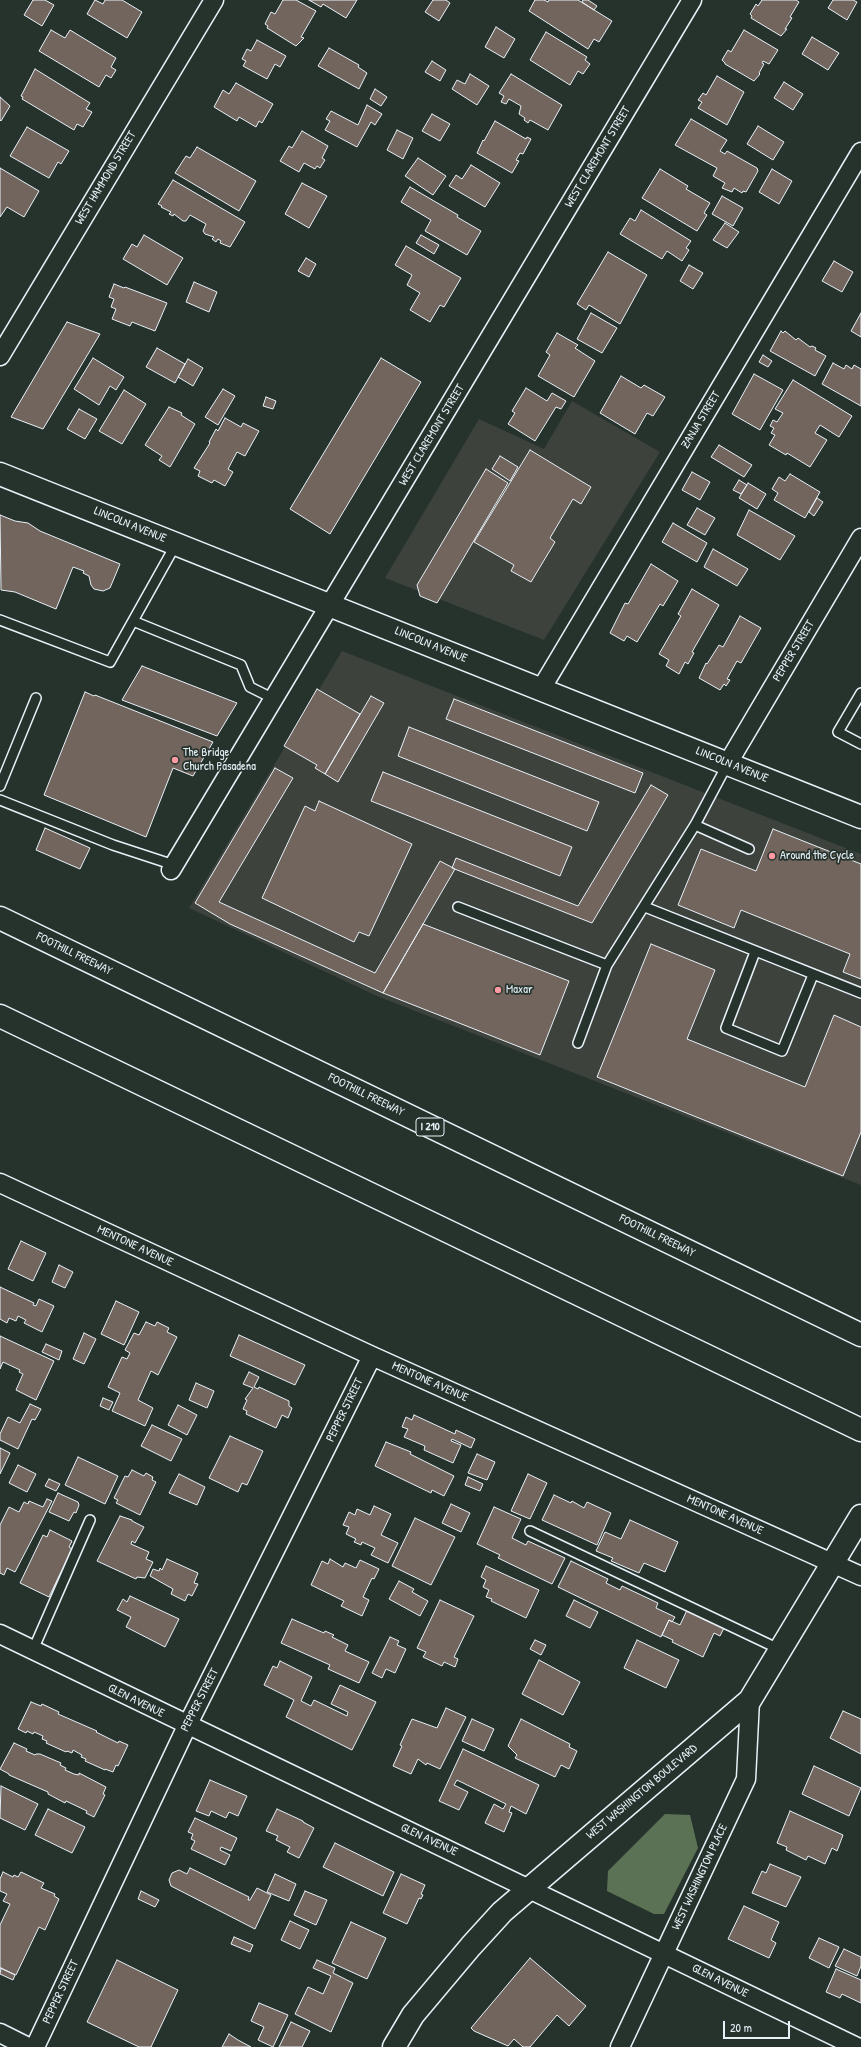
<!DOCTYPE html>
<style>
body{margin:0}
#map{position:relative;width:861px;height:2047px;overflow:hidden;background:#26332d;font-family:"Patrick Hand",sans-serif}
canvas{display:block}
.scale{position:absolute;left:723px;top:2021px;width:67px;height:18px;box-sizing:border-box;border:2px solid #e8f1f8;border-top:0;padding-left:5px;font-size:12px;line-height:14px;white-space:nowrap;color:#e8f1f8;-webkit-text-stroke:3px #26332d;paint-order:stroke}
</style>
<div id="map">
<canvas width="861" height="2047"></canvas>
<div class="scale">20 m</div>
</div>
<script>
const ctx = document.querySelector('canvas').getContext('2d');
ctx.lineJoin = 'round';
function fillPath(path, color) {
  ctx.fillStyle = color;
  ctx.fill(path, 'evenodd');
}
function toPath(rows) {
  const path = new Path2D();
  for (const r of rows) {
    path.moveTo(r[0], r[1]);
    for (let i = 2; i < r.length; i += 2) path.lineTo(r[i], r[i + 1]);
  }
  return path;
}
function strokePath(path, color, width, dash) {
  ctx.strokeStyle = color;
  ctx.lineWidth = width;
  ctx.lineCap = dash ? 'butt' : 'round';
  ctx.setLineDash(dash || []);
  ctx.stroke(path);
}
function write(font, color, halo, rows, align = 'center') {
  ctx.font = font + ' "Patrick Hand",sans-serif';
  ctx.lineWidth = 3.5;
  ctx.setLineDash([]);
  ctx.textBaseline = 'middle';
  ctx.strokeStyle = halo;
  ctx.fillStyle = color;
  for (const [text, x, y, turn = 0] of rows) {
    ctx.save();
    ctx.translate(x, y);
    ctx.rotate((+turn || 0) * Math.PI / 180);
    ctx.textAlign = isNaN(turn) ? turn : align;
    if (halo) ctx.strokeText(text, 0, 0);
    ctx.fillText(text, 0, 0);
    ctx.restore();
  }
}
fillPath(toPath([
 [572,401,660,452,544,640,385,578,479,419,544,449],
 [342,651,861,854,861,1185,377,996,189,908]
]), '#3d423c');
fillPath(toPath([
 [665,1814,690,1815,698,1848,664,1914,654,1914,607,1891,608,1871]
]), '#5c7255');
const building = toPath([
 [33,0,45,0,54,5,42,26,24,15,33,0],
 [95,0,103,4,105,0,122,0,142,12,127,38,87,14,95,0],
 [283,0,296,0,316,11,301,37,304,38,296,46,267,28,268,26,265,24,271,12,275,14,283,0],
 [309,0,357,0,346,18,323,4,321,7,309,0],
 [433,0,446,0,450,3,439,21,425,12,433,0],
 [535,0,544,0,548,2,549,0,578,0,612,21,599,42,594,39,588,49,529,11,535,0],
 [583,0,588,0,597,6,594,10,582,2,583,0],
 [762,0,796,0,799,2,790,17,792,18,785,29,787,29,781,36,751,18,752,16,750,14,756,4,758,6,762,0],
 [833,0,853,0,857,2,847,20,828,8,833,0],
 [496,27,515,39,504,58,485,47,496,27],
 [51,30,65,38,70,30,116,58,111,67,116,70,111,78,106,75,99,87,39,51,51,30],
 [744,30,778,50,769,64,763,61,762,63,764,64,759,73,760,74,754,81,725,64,725,63,722,60,728,50,731,52,744,30],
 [546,32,587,57,585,60,590,64,583,74,578,71,570,85,530,60,546,32],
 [812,37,839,53,828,70,802,54,812,37],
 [257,40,286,56,280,67,275,64,267,79,243,66,246,61,242,59,247,49,251,51,257,40],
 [329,48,359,65,358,67,367,73,359,89,318,66,329,48],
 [432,61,446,70,440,81,425,72,432,61],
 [35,69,90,103,86,109,92,112,83,127,77,124,74,130,22,99,23,97,21,96,35,69],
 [470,74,489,86,477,105,452,89,457,80,465,84,470,74],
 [511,74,562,105,548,130,530,120,528,123,524,120,525,118,519,114,521,106,509,99,506,104,501,102,504,96,499,93,511,74],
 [717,76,744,92,727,125,698,108,702,102,698,100,703,93,706,95,717,76],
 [784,82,803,94,793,110,774,98,784,82],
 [236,83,273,104,262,123,259,121,256,127,239,117,237,121,214,107,223,90,229,94,236,83],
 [375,89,387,97,381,106,370,99,375,89],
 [0,97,10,106,1,121,0,120,0,97],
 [367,105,382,114,375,125,371,122,357,147,325,130,330,121,326,119,331,111,358,125,367,105],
 [432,114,450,124,440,141,422,131,432,114],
 [691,119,727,140,720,151,725,154,727,151,757,168,758,171,746,192,743,191,742,193,734,188,732,192,722,188,725,183,713,176,717,168,675,145,691,119],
 [495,121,526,139,527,137,531,139,523,154,520,153,516,160,519,161,512,173,477,153,483,140,484,141,495,121],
 [758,126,784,142,773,160,747,144,758,126],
 [27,127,69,151,61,164,58,162,49,178,10,156,27,127],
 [397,130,413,138,403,159,387,150,397,130],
 [302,131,328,146,322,158,325,160,320,168,317,166,315,169,304,163,299,172,280,161,289,146,292,148,302,131],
 [197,147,256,181,239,211,175,173,186,156,190,158,197,147],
 [418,158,446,176,433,195,405,176,418,158],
 [471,165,500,183,485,207,449,186,456,175,462,179,471,165],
 [0,168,39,191,24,217,7,207,0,217,0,168],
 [660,169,688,186,686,189,710,203,704,213,707,215,697,231,642,198,660,169],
 [772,169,792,181,779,204,759,192,772,169],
 [173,180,245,222,230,247,220,243,221,241,218,239,216,242,212,239,214,237,205,234,203,231,206,224,190,215,186,221,183,221,174,214,173,216,169,214,171,212,161,207,162,206,158,204,173,180],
 [302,183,327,196,309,228,285,214,302,183],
 [410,187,458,215,457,217,481,231,467,255,425,231,431,220,401,202,410,187],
 [722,196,743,208,733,226,712,214,722,196],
 [641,210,691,241,686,248,689,250,682,261,667,251,662,259,620,234,630,218,635,221,641,210],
 [725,223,739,232,727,248,713,240,725,223],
 [144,235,183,258,167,285,123,259,132,244,137,247,144,235],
 [421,235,439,245,434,254,416,243,421,235],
 [406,246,461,278,444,307,440,305,430,322,410,310,420,293,407,285,412,275,395,265,406,246],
 [608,252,647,275,620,324,589,305,586,310,577,304,608,252],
 [306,258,316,264,309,277,298,271,306,258],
 [834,261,853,272,842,292,822,281,834,261],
 [689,265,703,273,693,289,680,281,689,265],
 [194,282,217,292,209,312,186,302,194,282],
 [114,284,124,288,125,287,167,303,155,331,132,322,130,326,112,319,116,309,111,307,114,299,109,297,114,284],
 [591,313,617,328,602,353,577,339,591,313],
 [861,313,861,337,851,331,861,313],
 [67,322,100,334,43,429,11,417,67,322],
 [781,331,783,333,785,331,796,340,798,338,810,347,812,346,816,348,815,350,826,356,815,376,770,351,781,331],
 [557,333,578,345,575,348,595,361,574,397,538,376,550,355,546,352,557,333],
 [157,348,185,364,175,383,146,367,157,348],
 [763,355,772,361,768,367,759,362,763,355],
 [93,358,124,377,116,390,110,386,99,405,74,389,93,358],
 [381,358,421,382,330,534,290,509,381,358],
 [188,359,203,368,193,386,178,377,188,359],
 [833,363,844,369,846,365,852,369,854,365,861,369,861,406,822,384,833,363],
 [754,374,783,390,760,430,732,414,754,374],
 [621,376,641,388,644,385,665,397,653,416,647,413,635,434,600,413,621,376],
 [793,380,852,416,839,437,820,425,815,433,827,440,810,467,787,453,786,455,769,445,775,435,771,433,774,428,770,426,773,420,777,422,783,413,775,409,793,380],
 [526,388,547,401,552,393,566,401,561,409,556,407,535,441,508,424,515,413,512,411,526,388],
 [223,389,235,396,218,425,205,417,223,389],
 [124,390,146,404,122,444,99,431,124,390],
 [266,397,276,401,273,409,263,406,266,397],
 [169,407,182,413,181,415,195,424,170,467,159,460,162,456,145,445,169,407],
 [79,409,97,419,85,439,67,429,79,409],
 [225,418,241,427,243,423,259,431,245,456,237,452,228,469,233,472,225,486,214,480,212,483,198,476,200,471,194,468,210,443,209,442,216,429,218,431,225,418],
 [719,445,752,465,744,477,711,457,719,445],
 [530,450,591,487,581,504,573,499,550,538,555,542,531,582,511,571,514,565,474,542,530,450],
 [500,456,518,467,510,481,492,469,500,456],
 [486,469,508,483,437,603,420,596,417,585,486,469],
 [692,472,710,482,700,500,682,490,692,472],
 [790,474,820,492,805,518,774,500,778,493,772,489,779,477,785,481,790,474],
 [739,480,747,485,741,494,733,490,739,480],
 [748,483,766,494,757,509,739,498,748,483],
 [817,498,823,502,814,516,809,512,817,498],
 [697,508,715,518,705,535,687,525,697,508],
 [749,510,795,536,780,560,737,535,749,510],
 [0,515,15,521,28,523,40,531,120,564,110,588,103,591,94,589,91,585,89,576,83,573,84,571,73,567,56,609,15,592,1,590,0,515],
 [673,523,707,543,697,562,662,542,673,523],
 [713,549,748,569,737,586,704,567,713,549],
 [651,564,678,581,663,606,660,604,637,642,627,636,624,641,610,633,625,603,628,604,651,564],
 [692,589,719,605,692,652,694,653,688,664,685,662,679,674,666,666,669,660,659,654,681,616,678,614,692,589],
 [740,616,761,628,741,663,737,661,727,679,730,680,726,686,724,684,720,690,699,678,706,663,707,664,719,645,723,647,740,616],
 [142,666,237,703,217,736,122,700,142,666],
 [317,689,360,714,325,774,315,768,317,765,284,746,317,689],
 [85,692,94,696,95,695,213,742,193,776,173,768,146,837,44,795,85,692],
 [371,696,384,703,338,782,325,774,371,696],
 [454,699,643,773,635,793,446,719,454,699],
 [409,727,599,802,587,831,398,756,409,727],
 [275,768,293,778,219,902,375,973,440,861,455,869,383,993,230,924,195,903,275,768],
 [383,772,572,847,560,876,371,801,383,772],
 [651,785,668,795,592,923,452,868,456,858,578,906,651,785],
 [319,801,412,844,369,936,359,932,354,942,262,898,305,806,315,811,319,801],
 [45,828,90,848,80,869,36,850,45,828],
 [773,829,861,864,861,979,843,972,850,954,741,910,734,928,678,905,701,849,756,871,773,829],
 [423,924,569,981,540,1055,383,993,423,924],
 [651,944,715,970,687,1039,805,1087,834,1015,861,1027,861,1132,843,1176,597,1077,651,944],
 [21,1241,46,1253,33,1281,8,1269,21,1241],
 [59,1265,73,1272,65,1288,52,1282,59,1265],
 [0,1287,34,1303,33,1305,36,1306,39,1299,54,1306,42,1332,24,1323,26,1320,18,1316,16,1321,9,1318,7,1323,0,1319,0,1287],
 [116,1301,139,1312,124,1345,101,1334,116,1301],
 [146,1322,155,1326,157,1322,169,1328,167,1332,177,1337,158,1375,151,1371,138,1400,153,1408,145,1426,112,1411,120,1393,108,1387,122,1357,127,1359,130,1353,125,1350,134,1333,139,1335,146,1322],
 [84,1333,96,1339,84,1364,73,1359,84,1333],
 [239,1335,305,1365,295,1385,230,1356,239,1335],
 [0,1336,54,1361,36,1400,16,1390,23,1374,19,1372,20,1370,3,1362,0,1369,0,1336],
 [46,1344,62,1351,59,1360,42,1352,46,1344],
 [249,1372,259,1377,254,1387,258,1389,259,1387,289,1401,289,1406,292,1408,288,1418,282,1415,276,1428,246,1414,247,1411,243,1409,247,1400,245,1399,253,1388,243,1384,249,1372],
 [196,1383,214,1391,207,1408,189,1400,196,1383],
 [103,1398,113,1402,109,1410,100,1406,103,1398],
 [30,1404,41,1409,35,1420,32,1419,18,1449,0,1440,0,1434,8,1417,20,1423,30,1404],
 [178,1405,197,1415,187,1435,168,1425,178,1405],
 [414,1415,455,1434,456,1430,475,1439,471,1448,452,1439,451,1441,461,1445,453,1463,424,1450,425,1446,404,1437,408,1429,402,1427,406,1417,412,1420,414,1415],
 [152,1425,182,1439,171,1461,141,1446,152,1425],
 [230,1436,263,1451,247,1485,242,1483,238,1492,209,1478,230,1436],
 [386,1442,411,1452,410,1454,454,1476,444,1496,432,1490,431,1493,375,1466,386,1442],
 [0,1448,10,1453,0,1474,0,1448],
 [477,1454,495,1462,487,1480,468,1473,477,1454],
 [78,1457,118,1476,105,1504,65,1485,78,1457],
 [18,1465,36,1474,27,1492,9,1483,18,1465],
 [132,1470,144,1476,146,1473,153,1477,152,1480,156,1482,140,1515,116,1503,118,1500,114,1498,125,1476,128,1477,132,1470],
 [179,1474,205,1487,197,1505,169,1493,179,1474],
 [528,1474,547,1483,530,1519,511,1511,528,1474],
 [468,1477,483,1484,480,1491,465,1485,468,1477],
 [49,1479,60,1484,56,1491,45,1486,49,1479],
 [58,1493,78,1502,79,1505,76,1513,74,1512,69,1521,49,1512,58,1493],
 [554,1495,571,1503,572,1501,584,1508,587,1502,611,1513,597,1545,542,1520,554,1495],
 [47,1499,52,1501,15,1572,7,1568,4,1575,0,1573,0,1525,9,1507,19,1512,24,1502,28,1504,29,1501,43,1507,47,1499],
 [451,1504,470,1513,461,1532,442,1523,451,1504],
 [374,1506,391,1514,381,1535,398,1543,388,1563,371,1555,375,1548,362,1542,361,1545,354,1542,356,1539,346,1534,349,1527,343,1525,349,1512,355,1515,357,1509,370,1515,374,1506],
 [494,1507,521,1519,512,1538,526,1545,528,1541,565,1558,552,1584,498,1558,500,1555,477,1544,494,1507],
 [120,1516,132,1520,132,1521,144,1527,135,1543,132,1541,131,1544,149,1552,146,1559,153,1562,145,1578,137,1577,136,1579,97,1561,120,1516],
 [415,1518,455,1537,431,1585,392,1566,415,1518],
 [630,1520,678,1542,665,1572,644,1563,639,1573,611,1561,613,1558,596,1551,605,1532,621,1539,630,1520],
 [50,1530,72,1541,69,1547,72,1549,49,1597,20,1583,43,1535,47,1537,50,1530],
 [167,1559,198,1573,194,1583,198,1584,192,1596,188,1594,185,1601,171,1594,173,1589,150,1576,153,1569,159,1571,160,1568,162,1570,167,1559],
 [330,1559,343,1567,345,1563,356,1568,360,1560,379,1569,374,1579,372,1578,363,1597,369,1600,362,1616,341,1606,344,1601,311,1585,322,1561,328,1564,330,1559],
 [571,1561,608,1579,606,1583,620,1590,622,1586,658,1603,656,1608,675,1617,672,1622,669,1620,661,1637,558,1587,571,1561],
 [486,1566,539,1590,526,1618,491,1601,492,1599,486,1597,489,1590,483,1587,486,1580,481,1577,486,1566],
 [399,1581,414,1589,412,1592,428,1601,420,1616,389,1599,399,1581],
 [130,1596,179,1619,165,1647,126,1627,131,1617,117,1610,123,1599,127,1602,130,1596],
 [440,1600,474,1616,454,1657,458,1659,455,1667,444,1662,442,1666,423,1657,426,1652,417,1648,440,1600],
 [574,1600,598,1612,590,1628,566,1616,574,1600],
 [688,1608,704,1616,703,1619,724,1628,720,1636,714,1633,703,1657,672,1642,673,1640,662,1635,669,1620,680,1625,688,1608],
 [292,1619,324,1633,325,1631,334,1635,332,1637,348,1645,345,1651,369,1662,359,1683,328,1669,330,1665,281,1643,292,1619],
 [390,1637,399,1641,397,1645,406,1649,395,1673,386,1669,382,1678,372,1673,390,1637],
 [535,1640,546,1645,541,1655,530,1649,535,1640],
 [637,1640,679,1660,666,1688,624,1668,637,1640],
 [539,1660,580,1682,563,1715,522,1694,539,1660],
 [280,1661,312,1677,301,1701,311,1706,314,1700,347,1716,348,1712,331,1704,340,1685,376,1702,352,1750,286,1717,294,1700,264,1685,273,1666,277,1668,280,1661],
 [31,1702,41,1706,42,1704,59,1712,58,1714,97,1731,96,1732,118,1743,119,1741,128,1745,118,1766,116,1765,113,1772,105,1769,105,1770,85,1761,86,1759,81,1757,82,1755,73,1750,72,1753,67,1751,66,1752,46,1743,47,1741,42,1739,43,1736,34,1732,33,1734,27,1731,26,1733,18,1729,31,1702],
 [446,1708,466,1717,440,1769,427,1763,426,1765,418,1759,411,1774,393,1766,402,1746,400,1745,412,1719,437,1728,446,1708],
 [843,1711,861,1719,861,1754,830,1738,843,1711],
 [472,1719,494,1729,484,1751,462,1741,472,1719],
 [521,1719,570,1744,569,1747,577,1751,569,1769,561,1765,555,1777,515,1758,517,1755,508,1746,521,1719],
 [14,1743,27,1749,26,1751,35,1755,36,1754,40,1754,61,1763,60,1765,66,1768,65,1770,74,1774,79,1775,79,1773,106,1787,103,1794,105,1795,94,1817,86,1813,87,1811,66,1801,65,1803,48,1794,48,1792,9,1775,9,1774,0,1769,14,1743],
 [463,1749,539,1785,526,1814,511,1806,509,1812,512,1813,504,1832,485,1823,494,1804,503,1809,506,1804,457,1780,454,1785,468,1792,459,1810,439,1801,463,1749],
 [814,1766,861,1788,849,1816,802,1794,814,1766],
 [210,1780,247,1796,238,1816,229,1812,226,1818,211,1811,209,1816,196,1811,210,1780],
 [1,1786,38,1804,25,1830,0,1818,1,1786],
 [48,1809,85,1827,72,1853,35,1835,48,1809],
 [277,1809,303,1821,303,1822,314,1828,299,1858,287,1852,290,1847,276,1840,278,1836,266,1831,277,1809],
 [790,1811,843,1835,837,1851,832,1848,825,1864,808,1856,806,1860,786,1850,787,1847,777,1843,790,1811],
 [195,1818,237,1838,231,1851,221,1847,220,1850,230,1855,225,1865,191,1849,195,1841,191,1839,193,1834,188,1832,195,1818],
 [335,1843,394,1872,383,1896,323,1867,335,1843],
 [770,1864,801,1877,786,1907,752,1893,762,1871,766,1873,770,1864],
 [190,1868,249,1897,248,1900,250,1900,257,1888,271,1895,255,1929,171,1886,169,1880,172,1873,179,1870,187,1874,190,1868],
 [3,1872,13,1877,14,1875,18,1877,21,1872,44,1883,41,1888,55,1894,54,1896,59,1899,45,1930,39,1927,16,1975,0,1968,0,1925,10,1904,3,1901,7,1894,0,1891,0,1879,3,1872],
 [275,1874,296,1884,289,1901,267,1892,275,1874],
 [401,1874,425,1885,421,1894,423,1895,421,1899,419,1898,407,1924,383,1913,401,1874],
 [141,1891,159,1900,155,1907,138,1899,141,1891],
 [305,1891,327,1900,316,1925,294,1915,305,1891],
 [744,1906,779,1922,771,1940,776,1943,769,1958,728,1939,744,1906],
 [290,1921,309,1930,300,1949,281,1940,290,1921],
 [351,1922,386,1938,367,1979,332,1963,351,1922],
 [234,1937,253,1945,250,1952,231,1944,234,1937],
 [819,1938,839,1947,829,1968,809,1958,819,1938],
 [844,1949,861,1957,861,1966,857,1976,835,1966,844,1949],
 [530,1958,586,2006,569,2026,557,2015,530,2047,523,2047,514,2039,508,2046,474,2031,471,2028,530,1958],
 [117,1960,178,1990,151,2047,139,2047,87,2022,117,1960],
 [317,1960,335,1968,333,1973,353,1983,331,2032,295,2014,308,1987,323,1994,331,1976,313,1968,317,1960],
 [1,1968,15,1975,13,1980,0,1974,1,1968],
 [836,1969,861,1980,861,2003,842,1994,840,1998,826,1992,836,1969],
 [259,2003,288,2015,273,2047,258,2040,264,2027,251,2021,259,2003],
 [291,2022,310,2031,302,2047,279,2047,291,2022],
 [229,2034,238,2040,251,2047,222,2047,229,2034]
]);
fillPath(building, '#72655e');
strokePath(building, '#e8f1f8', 1);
const service = toPath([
 [0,620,110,662,176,544],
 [133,621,241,665,250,687,274,699],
 [861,693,838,732,861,744],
 [0,786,36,698],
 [0,800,113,845,174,865],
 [695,825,749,849],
 [458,907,607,965],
 [645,907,861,993],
 [755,952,726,1028,782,1051,813,975],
 [578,1043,607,965,695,825,728,763],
 [530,1531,781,1650],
 [33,1650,90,1520]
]);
const minor = toPath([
 [0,356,214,0],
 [541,689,861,152],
 [728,763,861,538],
 [171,870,692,0],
 [0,1183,372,1356,861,1576],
 [0,1634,857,2047],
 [0,2033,28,2047],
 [35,2047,187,1726,372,1356],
 [620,2047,746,1779,750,1700]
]);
const secondary = toPath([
 [0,474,861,817],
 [394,2047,413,2015,471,1946,502,1912,750,1700,861,1516]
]);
const motorway = toPath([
 [0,918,861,1335],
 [0,1016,861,1430]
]);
strokePath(service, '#e8f1f8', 12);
strokePath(minor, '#e8f1f8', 21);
strokePath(secondary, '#e8f1f8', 25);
strokePath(motorway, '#e8f1f8', 25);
strokePath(service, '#26332d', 9);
strokePath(minor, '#26332d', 18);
strokePath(secondary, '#26332d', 22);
strokePath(motorway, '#26332d', 22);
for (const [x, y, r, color] of [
 [175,760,4,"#ff9aa2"],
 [772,856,4,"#ff9aa2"],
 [498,990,4,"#ff9aa2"]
]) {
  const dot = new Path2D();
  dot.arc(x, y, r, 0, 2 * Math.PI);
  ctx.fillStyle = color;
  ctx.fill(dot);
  strokePath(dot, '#26332d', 1.5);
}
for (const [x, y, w] of [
 [430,1127,28]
]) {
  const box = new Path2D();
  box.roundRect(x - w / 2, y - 9, w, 18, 3);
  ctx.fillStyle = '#26332d';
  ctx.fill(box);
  strokePath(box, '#e8f1f8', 1);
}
write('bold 11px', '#e8f1f8', null, [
 ["I 210",430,1127]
]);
write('12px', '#e8f1f8', '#26332d', [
 ["WEST CLAREMONT STREET",598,157,-59],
 ["WEST HAMMOND STREET",106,178,-59],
 ["ZANJA STREET",701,420,-59],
 ["WEST CLAREMONT STREET",432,435,-59],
 ["LINCOLN AVENUE",130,525,22],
 ["LINCOLN AVENUE",431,645,22],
 ["PEPPER STREET",794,651,-59],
 ["LINCOLN AVENUE",732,765,22],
 ["FOOTHILL FREEWAY",74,954,26],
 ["FOOTHILL FREEWAY",366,1095,26],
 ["FOOTHILL FREEWAY",657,1236,26],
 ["MENTONE AVENUE",135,1246,25],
 ["MENTONE AVENUE",430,1382,24],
 ["PEPPER STREET",345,1410,-64],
 ["MENTONE AVENUE",725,1515,24],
 ["PEPPER STREET",200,1700,-63],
 ["GLEN AVENUE",136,1701,26],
 ["WEST WASHINGTON BOULEVARD",642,1792,-40],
 ["GLEN AVENUE",429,1840,25],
 ["WEST WASHINGTON PLACE",700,1877,-65],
 ["GLEN AVENUE",720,1981,26],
 ["PEPPER STREET",61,1992,-65]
]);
write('12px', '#e8f1f8', '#26332d', [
 ["The Bridge",183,753],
 ["Church Pasadena",183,767],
 ["Around the Cycle",780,856],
 ["Maxar",506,990]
], 'left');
</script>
